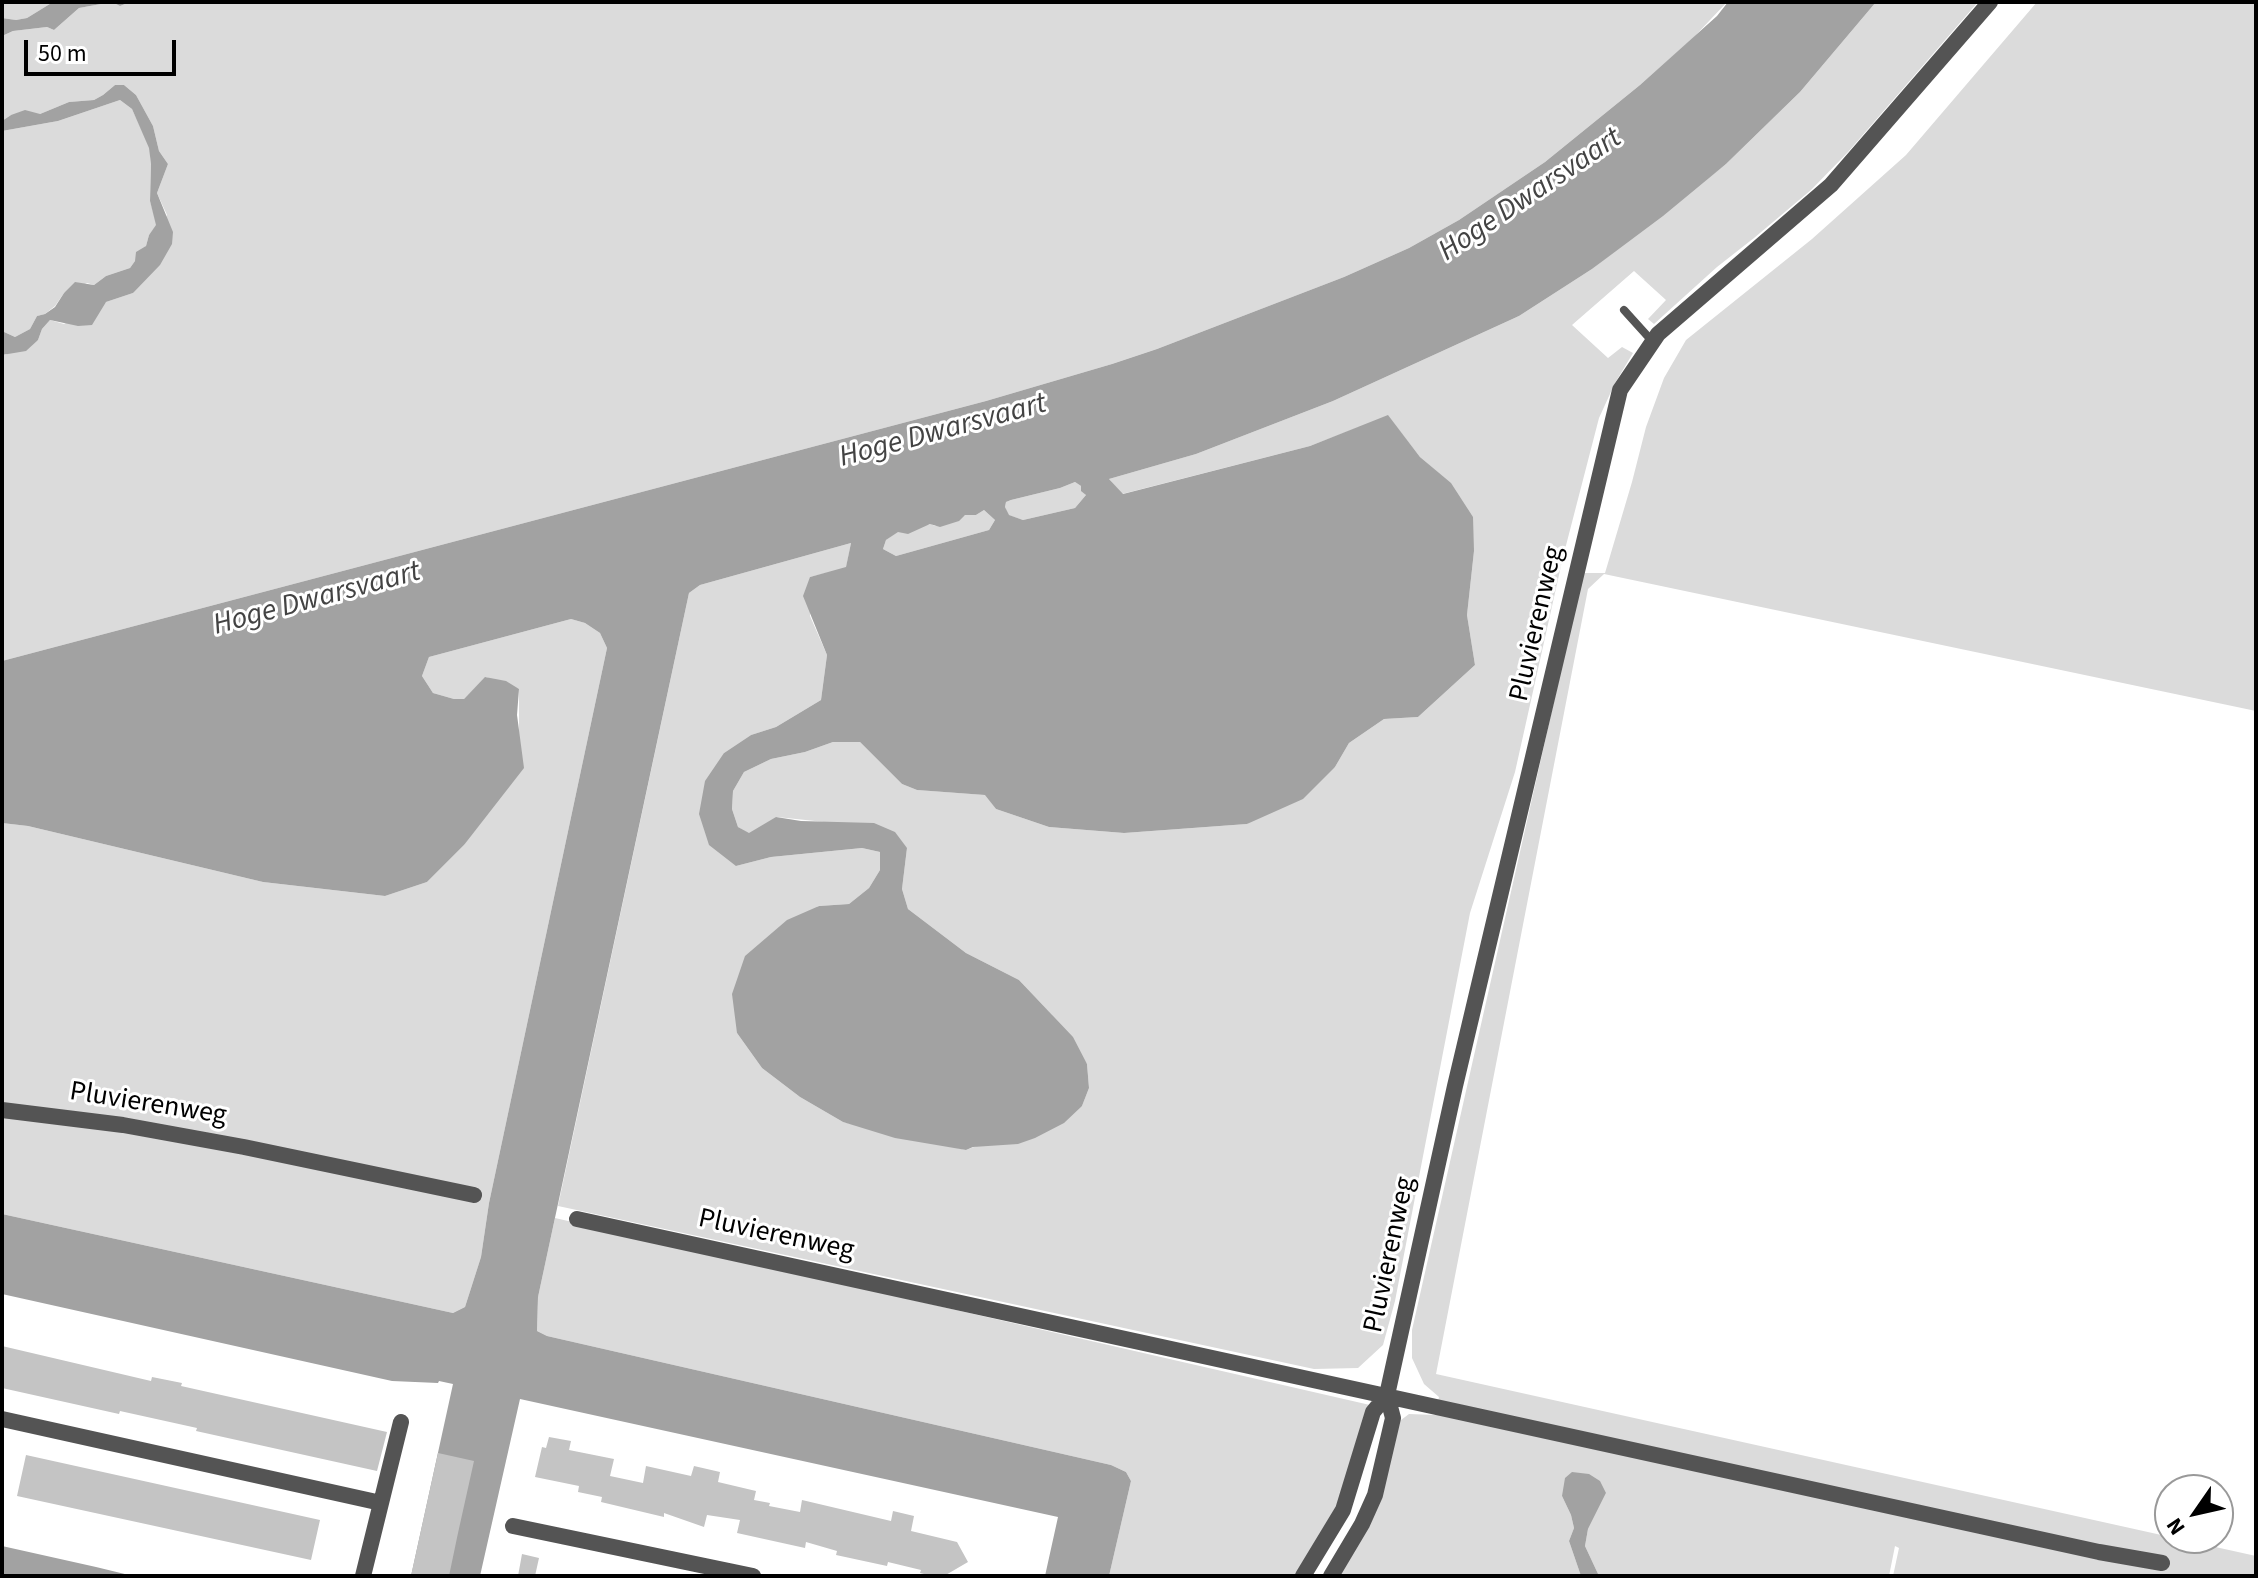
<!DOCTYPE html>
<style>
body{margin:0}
#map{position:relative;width:2258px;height:1578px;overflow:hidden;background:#fff;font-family:"Source Sans 3",sans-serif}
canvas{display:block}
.frame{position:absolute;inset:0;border:4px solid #000;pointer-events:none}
.north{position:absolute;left:2154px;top:1474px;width:80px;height:80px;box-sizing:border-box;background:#fff;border:2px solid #999;border-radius:50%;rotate:236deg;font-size:22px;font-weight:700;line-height:32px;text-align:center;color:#000}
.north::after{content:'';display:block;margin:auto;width:28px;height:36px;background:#000;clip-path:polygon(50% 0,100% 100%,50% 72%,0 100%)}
.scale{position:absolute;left:24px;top:40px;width:152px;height:36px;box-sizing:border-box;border:4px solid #000;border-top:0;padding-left:10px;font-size:24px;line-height:28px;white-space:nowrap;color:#000;-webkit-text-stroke:6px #fff;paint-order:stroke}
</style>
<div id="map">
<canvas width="2258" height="1578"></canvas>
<div class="frame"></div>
<div class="north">N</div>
<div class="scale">50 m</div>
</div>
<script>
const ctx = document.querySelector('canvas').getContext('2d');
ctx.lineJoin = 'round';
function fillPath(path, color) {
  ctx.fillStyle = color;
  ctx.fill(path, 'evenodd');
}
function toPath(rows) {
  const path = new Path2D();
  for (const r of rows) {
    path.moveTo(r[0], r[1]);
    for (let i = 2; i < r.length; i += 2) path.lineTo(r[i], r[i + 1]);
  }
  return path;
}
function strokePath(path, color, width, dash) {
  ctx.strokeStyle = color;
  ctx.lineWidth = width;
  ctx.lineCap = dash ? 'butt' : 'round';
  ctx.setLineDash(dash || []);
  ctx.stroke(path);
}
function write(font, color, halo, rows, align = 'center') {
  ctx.font = font + ' "Source Sans 3",sans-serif';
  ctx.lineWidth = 6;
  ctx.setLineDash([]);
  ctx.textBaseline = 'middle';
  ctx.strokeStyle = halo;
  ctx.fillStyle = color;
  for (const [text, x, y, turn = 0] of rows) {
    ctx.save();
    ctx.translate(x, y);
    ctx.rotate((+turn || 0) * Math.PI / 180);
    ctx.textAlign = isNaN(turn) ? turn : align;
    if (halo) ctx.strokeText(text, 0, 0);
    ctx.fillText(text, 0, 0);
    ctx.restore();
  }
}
fillPath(toPath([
 [2,2,53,2,27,18,16,20,2,18],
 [112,2,120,6,130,2,1727,2,1693,38,1640,85,1545,162,1459,220,1409,248,1344,277,1157,349,1112,364,986,401,2,661,2,355,5,355,38,340,42,329,50,320,64,324,106,302,133,293,167,215,157,193,168,164,159,151,153,126,136,95,124,85,115,85,103,95,94,100,69,102,40,114,11,115,2,121,2,36,13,31,47,27,54,30,79,8],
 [1876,2,1978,2,1848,152,1811,190,1754,238,1717,267,1654,324,1648,319,1666,300,1634,271,1572,325,1608,358,1622,347,1633,353,1615,383,1599,418,1563,557,1515,772,1470,913,1395,1301,1383,1345,1358,1368,1314,1369,558,1206,689,593,700,585,851,543,846,568,810,577,810,616,827,655,821,700,776,727,751,735,724,753,736,866,771,857,862,848,880,852,880,870,869,888,849,904,818,906,737,1033,762,1068,800,1097,843,1122,966,1150,1082,1106,1089,1088,1087,1064,1052,1015,1019,980,966,953,908,909,902,889,907,848,834,823,777,817,749,834,738,827,732,809,733,791,744,772,771,759,805,752,833,742,860,742,902,784,917,790,986,795,996,809,1049,827,1124,833,1247,824,1335,767,1349,743,1384,719,1418,717,1475,665,1467,615,1474,551,1451,484,1420,457,1388,416,1310,446,1122,494,1109,479,1196,454,1333,401,1519,316,1592,269,1726,164,1800,92],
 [2037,2,2256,2,2256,711,1604,574,1588,589,1436,1374,2256,1556,2256,1576,1893,1576,1899,1548,1895,1546,1889,1576,1599,1576,1585,1546,1588,1529,1606,1493,1562,1496,1571,1515,1574,1528,1569,1541,1581,1576,1338,1576,1397,1423,1409,1414,1435,1415,1439,1397,1424,1384,1412,1358,1412,1330,1583,573,1605,573,1632,482,1646,427,1664,378,1686,340,1812,239,1906,155],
 [120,100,132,109,150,148,151,164,150,201,157,225,149,235,146,246,130,268,106,276,94,285,87,283,64,293,55,306,45,314,37,316,30,329,15,337,2,331,2,131,58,121],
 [1075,482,1081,486,1086,495,1075,508,1023,520,1008,515,1005,507,1006,502,1011,500,1060,488],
 [984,510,995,520,989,530,896,556,883,549,886,540,898,531,931,524,935,526,965,515,976,515],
 [571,619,585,623,600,633,607,648,489,1203,481,1257,465,1307,453,1313,2,1214,2,823,28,826,263,882,385,896,427,882,464,845,519,741,519,689,486,677,464,699,454,699,433,693,422,676,429,657],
 [555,1218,956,1310,1370,1405,1337,1510,1296,1576,1109,1576,1131,1481,1126,1472,1111,1465,547,1336,537,1331,538,1297]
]), '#dbdbdb');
fillPath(toPath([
 [53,2,130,2,120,6,112,2,79,8,54,30,47,27,13,31,2,36,2,18,16,20,27,18],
 [1728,2,1876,2,1800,92,1726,164,1663,216,1592,269,1519,316,1333,401,1196,454,1109,479,1123,494,1310,446,1388,415,1420,457,1451,483,1473,517,1474,551,1467,615,1475,665,1418,717,1384,719,1349,743,1335,767,1303,799,1247,824,1124,833,1049,827,996,809,985,795,917,790,902,784,860,742,833,742,805,752,771,759,744,772,733,791,732,809,738,827,749,833,776,817,801,821,874,823,895,832,907,848,902,889,908,909,966,953,1019,980,1073,1037,1087,1064,1089,1088,1082,1106,1064,1123,1035,1138,1018,1144,973,1147,966,1150,895,1138,843,1122,800,1097,762,1068,737,1033,732,994,745,956,787,920,819,906,849,904,869,888,880,870,880,852,862,848,771,857,736,866,709,845,699,814,705,781,724,753,751,735,776,727,821,700,827,655,803,596,810,577,846,567,851,543,700,585,689,593,538,1297,537,1331,547,1336,1111,1465,1126,1472,1131,1481,1109,1576,1045,1576,1058,1517,520,1399,480,1576,411,1576,453,1384,439,1381,438,1383,392,1381,2,1294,2,1214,453,1313,465,1307,481,1257,489,1203,607,648,600,633,585,623,571,619,429,657,422,676,433,693,454,699,464,699,485,677,506,681,519,689,517,715,524,768,464,845,427,882,385,896,263,882,28,826,2,823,2,661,986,401,1112,364,1157,349,1344,277,1409,248,1459,220,1545,162,1640,85,1717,16],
 [1075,482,1081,486,1081,491,1086,495,1075,508,1023,520,1009,515,1005,507,1006,502,1011,500,1060,488],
 [984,510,995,520,989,530,896,556,883,549,886,540,898,532,908,534,930,524,940,527,959,521,965,515,976,515],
 [115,85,124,85,136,95,153,126,159,151,168,164,157,193,173,232,172,244,160,265,133,293,106,302,92,325,78,326,50,320,42,329,38,340,26,351,2,355,2,331,15,337,30,329,37,316,45,314,55,307,64,293,75,282,94,285,106,276,130,268,135,261,136,252,146,246,149,235,156,225,150,201,151,164,149,148,132,109,120,100,58,121,2,131,2,121,11,115,25,110,40,114,69,102,94,100,103,95],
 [1572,1472,1589,1474,1600,1481,1606,1493,1588,1529,1585,1546,1599,1576,1581,1576,1569,1541,1574,1528,1571,1515,1562,1496,1565,1478],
 [2,1546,96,1567,133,1576,2,1576]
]), '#a2a2a2');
fillPath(toPath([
 [2,1346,151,1381,152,1377,182,1383,181,1386,387,1432,377,1471,196,1431,197,1428,120,1411,119,1414,2,1388],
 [549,1437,571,1441,569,1450,614,1459,610,1476,643,1483,646,1466,691,1476,694,1466,720,1472,718,1482,756,1491,754,1500,770,1503,769,1506,800,1512,802,1500,891,1521,893,1511,914,1516,911,1531,957,1542,968,1562,944,1576,932,1576,920,1573,921,1570,888,1562,887,1566,836,1555,837,1551,806,1542,805,1548,737,1533,740,1520,707,1515,704,1527,664,1513,664,1517,601,1502,602,1497,578,1492,579,1486,535,1477,542,1447,546,1448],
 [438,1453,474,1461,458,1533,449,1576,411,1576],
 [26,1455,320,1520,311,1560,17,1496],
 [522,1554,539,1558,535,1576,518,1576]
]), '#c4c4c4');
strokePath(toPath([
 [1624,310,1652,341]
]), '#545454', 8);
strokePath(toPath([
 [2,1110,123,1125,244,1147,474,1195],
 [577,1219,2099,1552,2162,1563],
 [2,1419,381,1503],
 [513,1526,753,1576],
 [363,1576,401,1422],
 [1303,1576,1343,1510,1373,1412,1387,1395],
 [1331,1576,1362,1524,1375,1495,1393,1418,1387,1395,1455,1086,1620,390,1658,334,1831,185,1990,2]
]), '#545454', 16);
write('28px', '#000', '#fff', [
 ["Pluvierenweg",1538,624,-77],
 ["Pluvierenweg",148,1105,9],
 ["Pluvierenweg",776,1236,12],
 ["Pluvierenweg",1391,1255,-78]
]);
write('italic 30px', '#434343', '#fff', [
 ["Hoge Dwarsvaart",1531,196,-34],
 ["Hoge Dwarsvaart",943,432,-15],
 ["Hoge Dwarsvaart",317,600,-15]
]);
</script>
